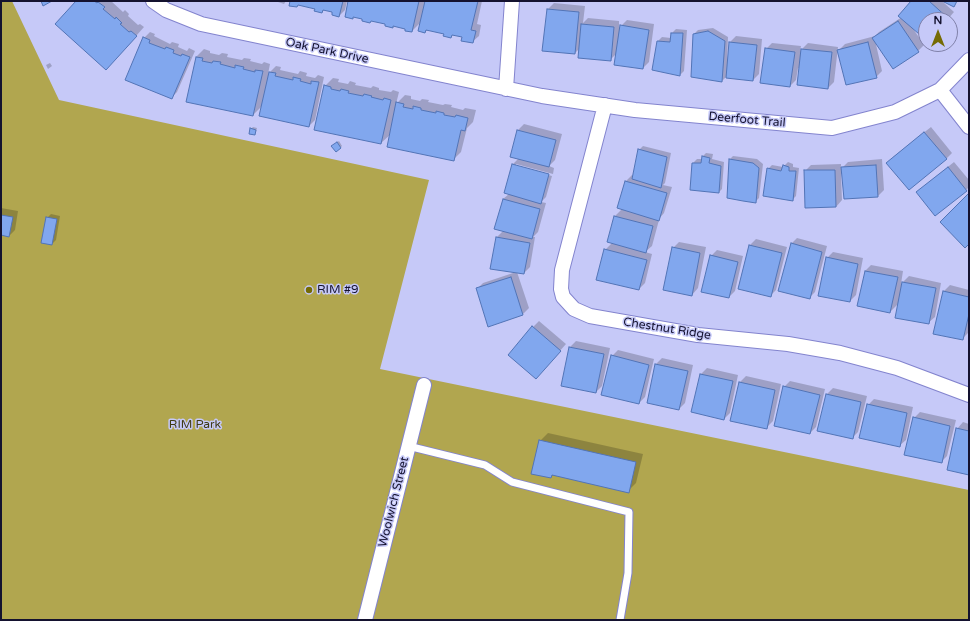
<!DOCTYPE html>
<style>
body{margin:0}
#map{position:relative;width:970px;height:621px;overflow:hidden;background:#c6c9f8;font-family:"Varela Round",sans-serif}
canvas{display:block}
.frame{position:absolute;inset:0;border:2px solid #14122f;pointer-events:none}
.north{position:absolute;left:918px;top:12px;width:40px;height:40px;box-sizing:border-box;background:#c6c9f8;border:1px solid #7f80a8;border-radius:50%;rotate:0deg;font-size:11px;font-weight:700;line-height:16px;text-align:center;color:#14122f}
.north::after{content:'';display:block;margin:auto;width:14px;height:18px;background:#756b04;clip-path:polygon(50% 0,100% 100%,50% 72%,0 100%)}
</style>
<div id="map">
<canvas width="970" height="621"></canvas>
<div class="frame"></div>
<div class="north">N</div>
</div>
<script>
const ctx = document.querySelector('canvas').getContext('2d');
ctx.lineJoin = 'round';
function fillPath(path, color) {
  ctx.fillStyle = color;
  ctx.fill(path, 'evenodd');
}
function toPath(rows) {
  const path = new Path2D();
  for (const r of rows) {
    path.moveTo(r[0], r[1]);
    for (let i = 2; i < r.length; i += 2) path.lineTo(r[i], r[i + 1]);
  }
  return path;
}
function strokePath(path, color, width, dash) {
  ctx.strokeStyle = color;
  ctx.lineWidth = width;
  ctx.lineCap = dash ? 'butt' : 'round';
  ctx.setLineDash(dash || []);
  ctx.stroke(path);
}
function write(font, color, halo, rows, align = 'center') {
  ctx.font = font + ' "Varela Round",sans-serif';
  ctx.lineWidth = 3;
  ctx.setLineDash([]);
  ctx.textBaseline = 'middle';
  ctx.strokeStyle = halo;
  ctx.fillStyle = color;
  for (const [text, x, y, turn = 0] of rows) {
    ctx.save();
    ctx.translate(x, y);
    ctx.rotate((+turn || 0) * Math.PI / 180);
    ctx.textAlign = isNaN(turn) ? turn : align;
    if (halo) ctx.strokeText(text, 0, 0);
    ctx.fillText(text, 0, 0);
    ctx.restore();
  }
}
fillPath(toPath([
 [1,1,12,1,59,100,429,180,380,369,969,490,969,620,1,620]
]), '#b1a64f');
fillPath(toPath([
 [77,1,111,1,123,12,125,10,129,14,128,16,138,25,140,24,144,27,114,61],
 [278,1,286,1,284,4,278,2],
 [291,1,347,1,345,10,339,16,334,12,325,9,322,12,316,8,299,4,297,6],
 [349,1,482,1,477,24,481,25,479,36,472,42,463,37,453,34,451,37,445,33,428,29,425,32,421,22,412,31,406,28,394,25,393,27,387,23,354,16,352,18],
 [913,1,942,1,954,12,947,20,926,20,926,39,912,27,924,45,918,51,875,40,882,71,876,77,839,50,845,44,875,36,879,32,902,17],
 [554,3,585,6,583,23,588,18,619,21,619,28,627,20,654,24,649,62,643,68,616,54,610,60,580,48,575,53,548,9],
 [713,28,728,37,727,60,729,60,730,42,736,36,762,39,759,74,753,80,726,77,722,81,694,34,698,30],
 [676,29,687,30,684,71,680,75,658,41,662,37,671,38,672,33],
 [150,32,155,34,154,36,170,44,172,42,179,44,178,47,187,51,189,48,195,51,177,92,171,98,144,38],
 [772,43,801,46,800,51,808,43,838,47,834,82,828,88,800,68,798,68,796,80,790,86,766,49],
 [204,49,210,51,210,53,219,55,222,53,228,54,227,57,242,60,244,58,251,59,250,61,262,64,264,62,270,64,268,74,276,66,281,67,280,70,298,74,300,71,307,73,306,76,315,78,318,75,324,77,315,120,309,126,262,106,253,115,196,57],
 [50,63,52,66,48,69,46,65],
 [333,78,339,79,338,82,348,84,350,81,356,83,355,85,371,88,373,86,379,88,379,90,391,92,393,90,399,92,396,104,405,95,411,96,411,99,420,101,422,99,429,100,428,102,443,105,445,104,452,105,451,107,463,110,465,108,476,110,473,122,467,128,461,152,453,160,391,134,381,143,325,86],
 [524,124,562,134,555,160,549,166,554,168,553,174,516,164,516,166,552,176,546,197,541,202,546,203,538,232,533,237,535,237,530,267,524,273,517,272,529,308,523,314,477,289,483,283,516,272,496,238,504,230,503,199,509,194,505,193,513,164,519,158,518,130],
 [253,127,257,128,256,132,254,134,251,129],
 [931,127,952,153,946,159,893,157],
 [339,141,342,146,340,148,334,145],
 [643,146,671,153,665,183,663,185,672,187,664,213,658,220,659,220,652,246,645,252,652,254,645,283,639,289,605,250,612,243,615,216,622,209,626,181,632,175,633,176,639,150],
 [706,153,713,154,712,159,724,162,722,189,719,192,693,163,697,159,702,159,702,157],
 [733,156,757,159,763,164,759,198,755,202,730,159],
 [882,159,884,190,878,196,845,198,843,174,841,174,842,200,836,207,805,171,811,165,841,164,841,169,848,162],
 [788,162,793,164,793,167,799,168,796,196,792,200,768,169,772,165,783,167],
 [954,162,969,180,969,187,966,190,924,186],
 [1,208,18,211,15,230,9,236,1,234],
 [51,214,60,216,56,240,52,244,47,218],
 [797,238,827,246,815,292,809,298,791,244],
 [756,239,787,247,776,290,770,296,750,245],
 [679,242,706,247,698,288,692,295,673,248],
 [717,250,743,256,735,291,729,297,711,256],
 [833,252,863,258,856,295,850,301,827,258],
 [871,265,903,271,901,284,909,276,941,283,935,317,928,323,898,304,890,312,859,305,865,271],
 [950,285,969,290,969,331,968,333,962,339,934,333,944,291],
 [539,321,566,344,536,378,533,327],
 [576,341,610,348,602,386,596,392,570,347],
 [618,350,654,359,645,397,639,403,612,356],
 [662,358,693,365,685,403,679,409,656,364],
 [707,368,738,375,730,413,724,419,692,412,701,374],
 [746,376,781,384,773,421,767,427,740,382],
 [790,381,825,389,816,427,810,433,784,387],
 [833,388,867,396,858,432,852,438,818,430,827,394],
 [874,399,913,407,906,440,899,446,868,405],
 [920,412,956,420,947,456,941,462,914,418],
 [963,422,969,424,969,474,957,429],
 [548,433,643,454,636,483,628,491,553,475,551,477,540,441]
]), '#0003');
const building = toPath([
 [41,1,52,1,43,6,41,1],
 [76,1,94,1,97,3,98,2,105,7,103,9,115,19,116,17,122,23,120,24,129,32,131,31,137,36,106,70,55,24,76,1],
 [290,1,343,1,339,17,332,15,332,12,323,10,322,13,314,11,315,9,298,5,297,7,289,6,290,1],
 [348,1,419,1,412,32,405,31,405,29,393,26,393,28,385,26,385,24,371,21,370,23,362,21,362,19,353,17,353,19,345,17,348,1],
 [425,1,478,1,471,30,476,31,473,43,461,41,462,37,452,35,451,38,443,36,444,34,426,30,425,33,418,31,425,1],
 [911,1,929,1,949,19,948,20,926,20,926,40,898,16,911,1],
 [942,1,957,1,954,7,942,1],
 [547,9,579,12,575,54,542,51,547,9],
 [898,21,919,52,893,69,872,38,898,21],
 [581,24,614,27,611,61,578,58,581,24],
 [620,25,649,30,643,69,614,65,620,25],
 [708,31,725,41,722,82,691,77,693,34,708,31],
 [671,33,683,33,680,76,652,70,657,41,670,42,671,33],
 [143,37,150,40,149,43,165,49,166,47,174,50,173,53,181,56,182,54,190,57,172,99,125,80,143,37],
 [729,42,757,45,753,81,726,78,729,42],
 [868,42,877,78,846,85,837,50,868,42],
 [765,48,795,52,790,87,760,83,765,48],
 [801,49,832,52,828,89,797,85,801,49],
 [196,57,203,58,202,61,212,63,213,61,221,62,220,64,235,68,235,65,244,67,243,69,255,72,255,70,263,71,253,116,186,102,196,57],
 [269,72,276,73,275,76,293,80,293,77,301,79,300,81,311,84,311,81,319,82,309,127,259,116,269,72],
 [324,85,331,87,331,89,340,91,341,89,349,91,348,93,363,96,364,94,372,96,371,97,383,100,384,98,391,100,381,144,314,130,324,85],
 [396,102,404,104,403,107,413,109,413,106,421,108,421,110,436,113,436,111,444,113,444,115,455,117,456,115,468,118,465,131,461,130,454,161,387,147,396,102],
 [250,128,256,130,255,135,249,134,250,128],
 [517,130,556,140,549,167,510,157,517,130],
 [924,132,947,159,909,190,886,163,924,132],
 [337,142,341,148,336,152,331,146,337,142],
 [638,149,667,157,661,188,632,179,638,149],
 [702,156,710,158,709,163,721,166,719,193,690,190,692,163,701,163,702,156],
 [729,159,753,163,759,168,756,203,743,201,727,198,729,159],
 [512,164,549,174,541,204,504,193,512,164],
 [783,165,789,167,789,171,796,171,793,201,763,196,767,168,781,171,783,165],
 [876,165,878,197,844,199,841,167,876,165],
 [948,167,967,191,935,216,916,192,948,167],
 [804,170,835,170,836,207,805,208,804,170],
 [625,181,667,193,659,221,617,208,625,181],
 [969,193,969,244,965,248,940,222,969,193],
 [503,199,540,209,532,239,494,229,503,199],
 [1,215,13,217,9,237,1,235,1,215],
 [614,216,653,226,646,253,607,242,614,216],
 [46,217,57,219,52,245,41,243,46,217],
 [496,237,530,243,524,274,490,269,496,237],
 [791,243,822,252,810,299,778,291,791,243],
 [749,245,782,253,771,297,738,289,749,245],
 [672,247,700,253,692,296,663,290,672,247],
 [604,249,647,260,639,290,596,280,604,249],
 [710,255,738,262,729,298,701,292,710,255],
 [826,257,858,264,850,302,818,296,826,257],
 [865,271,898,277,890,313,857,306,865,271],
 [511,277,523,315,488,327,476,288,511,277],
 [902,282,936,288,929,324,895,318,902,282],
 [943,291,969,297,969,314,963,340,933,334,943,291],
 [532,326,561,351,536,379,508,355,532,326],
 [569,347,604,354,596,393,561,386,569,347],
 [611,355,649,365,639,404,601,395,611,355],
 [655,364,688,371,679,410,647,403,655,364],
 [700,374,733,381,724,420,691,412,700,374],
 [739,382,775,390,767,429,730,421,739,382],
 [783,386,820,395,810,434,774,426,783,386],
 [826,394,861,402,853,439,817,431,826,394],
 [867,404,907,413,900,447,859,438,867,404],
 [913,417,950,426,942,463,904,455,913,417],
 [956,428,969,431,969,475,947,470,956,428],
 [539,440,636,462,629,493,552,475,551,478,531,474,539,440]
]);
fillPath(building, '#81a7ee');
strokePath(building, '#5274b6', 1);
const service = toPath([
 [408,446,485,465,512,482,629,512,628,573,620,620]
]);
const minor = toPath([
 [153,1,166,10,201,24,542,96,635,110,832,128,895,112,940,90,969,60],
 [506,89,512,1],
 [940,90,969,127],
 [605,105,562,270,561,289,563,297,574,309,590,316,698,335,788,344,840,353,897,368,969,395],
 [365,620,424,385]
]);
strokePath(service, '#8384ce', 9);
strokePath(minor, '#8384ce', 16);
strokePath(service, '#fff', 7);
strokePath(minor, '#fff', 14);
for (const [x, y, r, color] of [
 [309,290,4,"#756b04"]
]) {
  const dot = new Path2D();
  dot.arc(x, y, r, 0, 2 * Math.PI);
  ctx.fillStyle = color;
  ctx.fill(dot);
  strokePath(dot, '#c6c9f8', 1.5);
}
write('12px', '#14122f', '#c6c9f8', [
 ["Oak Park Drive",327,51,12],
 ["Deerfoot Trail",747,120,5],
 ["Chestnut Ridge",667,329,9],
 ["Woolwich Street",394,502,-76]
]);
write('12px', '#14122f', '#c6c9f8', [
 ["RIM #9",317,290]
], 'left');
write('12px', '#3f3b14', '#c6c9f8', [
 ["RIM Park",195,425]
]);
</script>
